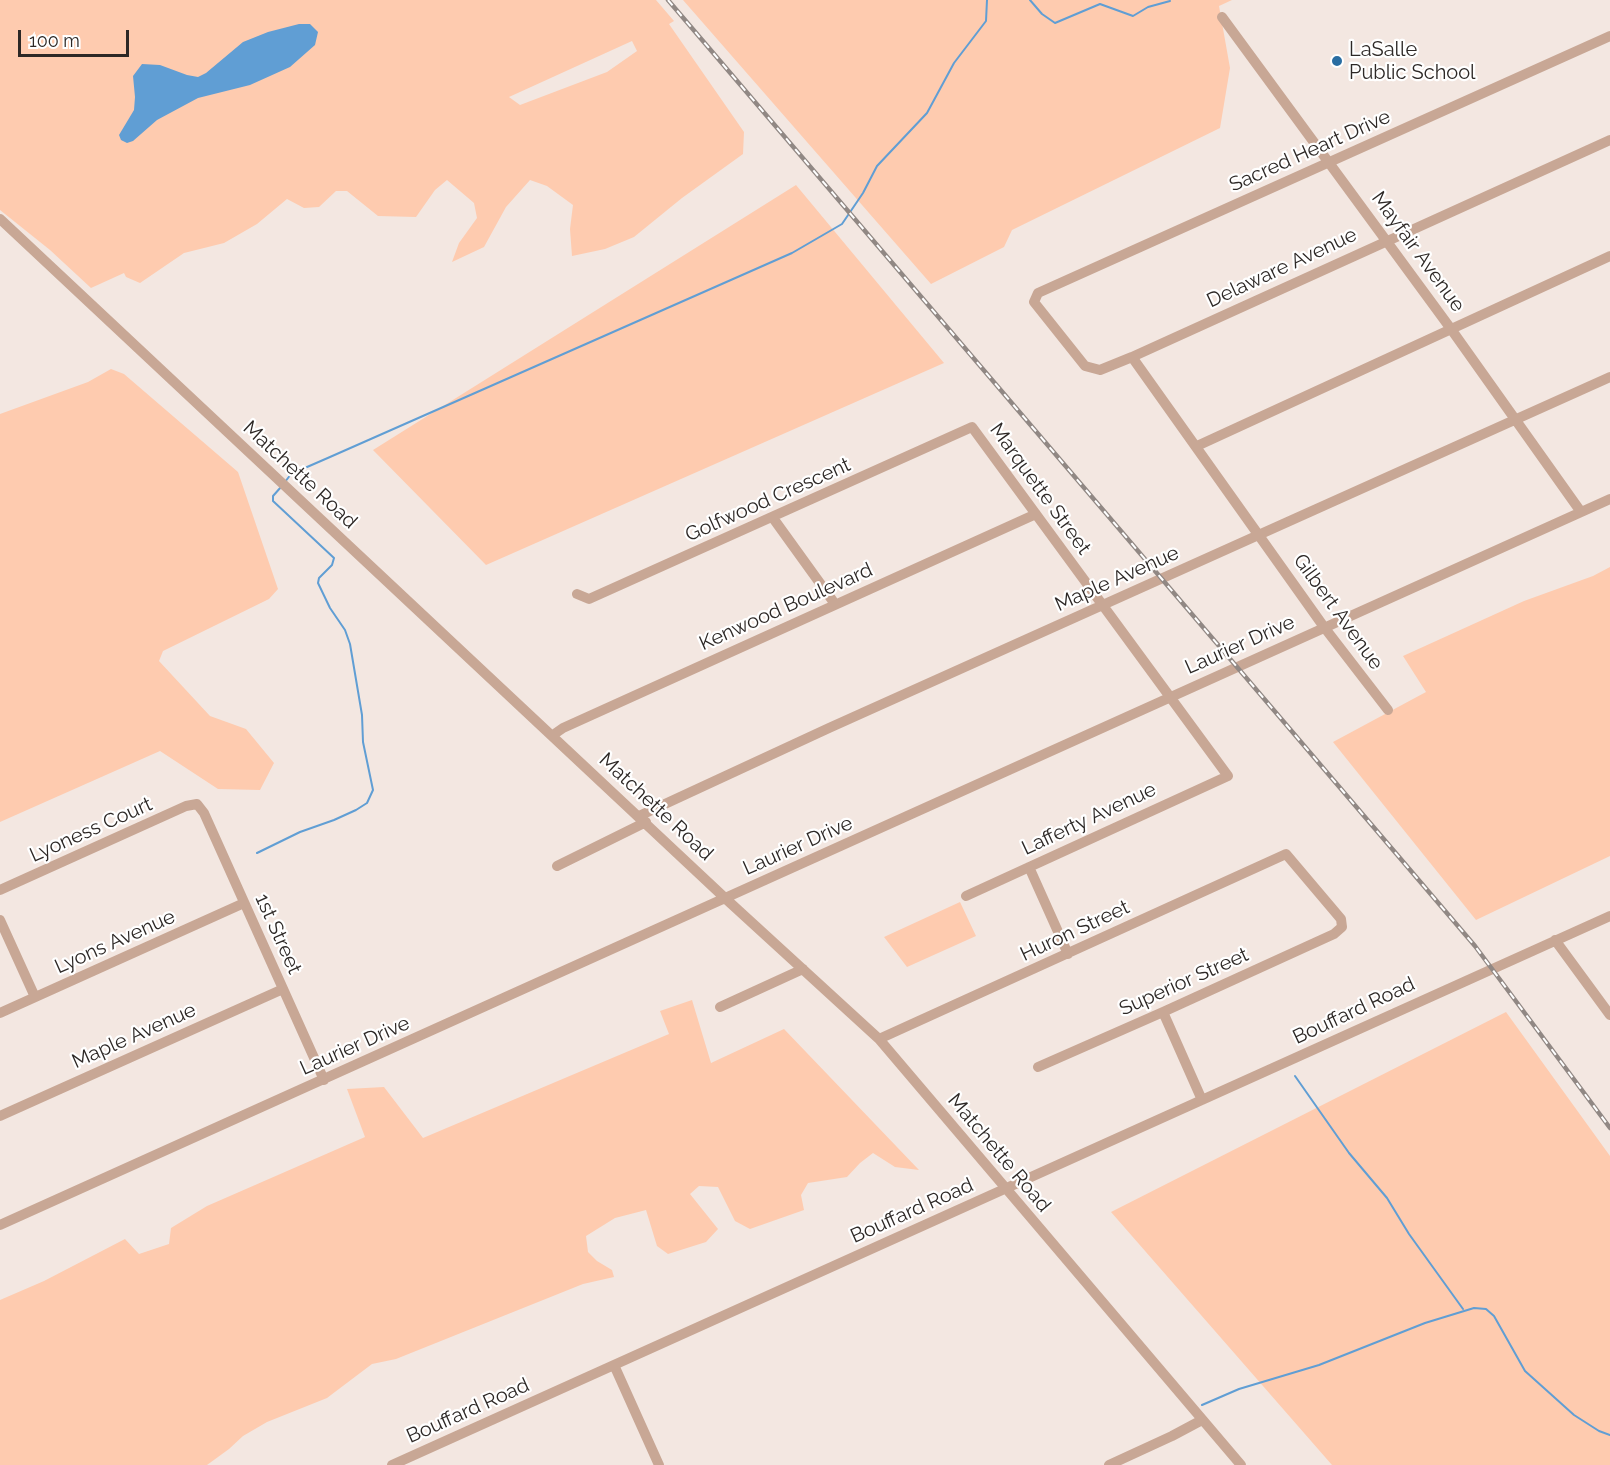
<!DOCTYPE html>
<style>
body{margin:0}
#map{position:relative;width:1610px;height:1465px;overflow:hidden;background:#f3e7e1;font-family:Raleway,sans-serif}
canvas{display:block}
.scale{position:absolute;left:18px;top:30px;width:111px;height:27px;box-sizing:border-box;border:3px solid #2d2826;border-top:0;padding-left:8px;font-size:18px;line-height:21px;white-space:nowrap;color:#2d2826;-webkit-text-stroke:4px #fff;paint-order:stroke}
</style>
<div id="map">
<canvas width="1610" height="1465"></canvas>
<div class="scale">100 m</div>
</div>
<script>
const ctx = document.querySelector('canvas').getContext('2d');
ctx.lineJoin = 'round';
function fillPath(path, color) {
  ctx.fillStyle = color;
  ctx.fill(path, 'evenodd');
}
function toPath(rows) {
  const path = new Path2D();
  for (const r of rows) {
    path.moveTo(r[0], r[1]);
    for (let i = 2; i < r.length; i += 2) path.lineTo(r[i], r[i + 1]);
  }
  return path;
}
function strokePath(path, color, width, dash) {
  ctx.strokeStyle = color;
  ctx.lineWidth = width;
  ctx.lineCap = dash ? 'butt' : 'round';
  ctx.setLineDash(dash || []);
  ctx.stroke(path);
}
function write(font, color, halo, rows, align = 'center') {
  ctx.font = font + ' Raleway,sans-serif';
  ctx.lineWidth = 4.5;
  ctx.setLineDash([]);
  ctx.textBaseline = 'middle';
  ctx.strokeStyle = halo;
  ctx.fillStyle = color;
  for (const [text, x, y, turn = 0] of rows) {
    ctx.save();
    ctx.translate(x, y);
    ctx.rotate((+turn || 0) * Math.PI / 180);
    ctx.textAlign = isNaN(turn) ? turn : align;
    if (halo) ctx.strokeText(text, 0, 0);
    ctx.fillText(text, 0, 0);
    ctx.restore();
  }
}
fillPath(toPath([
 [0,0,656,0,674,21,669,24,744,132,743,154,682,198,634,237,605,249,572,256,570,229,573,205,547,186,530,180,506,207,484,247,452,262,459,243,477,218,474,203,447,180,435,190,416,217,378,216,347,191,336,191,319,207,304,208,287,199,257,224,224,243,184,253,140,283,126,277,124,273,91,288,50,250,0,210],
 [632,41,637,51,607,72,520,105,509,97],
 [683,0,1232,0,1219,6,1230,68,1220,128,1012,230,1004,247,931,284],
 [796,185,944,363,486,565,373,450],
 [111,369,124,374,238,472,278,589,269,599,163,651,159,661,210,716,246,729,274,763,260,790,218,789,160,751,0,822,0,414,88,382],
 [1610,567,1610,856,1476,920,1333,742,1426,692,1403,656,1524,601,1593,576],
 [960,902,976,936,907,967,884,937],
 [692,1000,711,1063,784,1029,919,1170,895,1167,873,1153,860,1163,847,1177,808,1183,801,1195,804,1210,750,1229,735,1221,718,1187,699,1186,690,1194,718,1229,706,1242,668,1254,657,1246,646,1210,615,1218,586,1236,588,1252,597,1261,612,1270,614,1277,583,1284,396,1359,372,1364,327,1398,267,1422,243,1436,229,1449,207,1465,0,1465,0,1300,44,1281,125,1239,139,1254,169,1244,171,1228,207,1206,365,1137,347,1089,384,1087,423,1138,669,1034,660,1011],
 [1506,1012,1610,1156,1610,1465,1332,1465,1111,1212]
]), '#fecbaf');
fillPath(toPath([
 [299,24,310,24,318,32,315,45,290,67,250,85,198,98,157,120,133,141,127,143,121,140,119,135,134,110,135,97,133,76,142,64,160,65,187,75,198,77,206,73,243,42,268,32]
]), '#609ed4');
strokePath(toPath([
 [1030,0,1042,14,1055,23,1100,4,1133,16,1148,7,1170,1],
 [285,482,291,474,330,457,792,253,842,224,863,193,877,166,927,113,954,63,986,21,987,0],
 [257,853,300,832,334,820,356,810,367,803,373,790,363,742,362,715,350,644,345,630,330,608,318,583,319,578,332,565,334,558,273,501,273,496,281,487],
 [1295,1076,1349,1153,1387,1198,1409,1234,1463,1309],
 [1202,1405,1239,1389,1319,1365,1425,1323,1474,1308,1486,1309,1494,1316,1525,1371,1574,1415,1599,1431,1610,1435]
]), '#609ed4', 2);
strokePath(toPath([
 [1222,17,1451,329,1581,512],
 [1610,36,1038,293,1034,302,1085,366,1100,370,1132,357,1610,140],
 [0,219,726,899,879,1039,1241,1465],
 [1132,357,1324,627,1388,710],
 [1197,446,1610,256],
 [773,518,835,604],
 [577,594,589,599,972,427,1228,776,966,896],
 [553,735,563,728,1036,514],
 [639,816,829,728,1610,377],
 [557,866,646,822],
 [1029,867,1068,954],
 [0,890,186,806,197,804,204,813,324,1080],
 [0,920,35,997],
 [1555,940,1610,1015],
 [720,1007,803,969],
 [1163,1012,1202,1100],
 [0,1013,244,903],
 [879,1039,1286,854,1341,919,1342,927,1334,934,1163,1012,1038,1067],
 [0,1116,283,989],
 [0,1225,1610,499],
 [614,1365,659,1465],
 [392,1465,1610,916],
 [1109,1465,1172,1436,1202,1420]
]), '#c8a795', 10);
const rail = toPath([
 [668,0,1475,946,1610,1128]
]);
strokePath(rail, '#918884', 4.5);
strokePath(rail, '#fff', 2, [7]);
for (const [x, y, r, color] of [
 [1337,61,6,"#296da2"]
]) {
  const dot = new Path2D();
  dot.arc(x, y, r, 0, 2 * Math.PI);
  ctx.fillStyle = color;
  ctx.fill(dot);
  strokePath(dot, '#fff', 2);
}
write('20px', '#2d2826', '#fff', [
 ["LaSalle",1349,50],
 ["Public School",1349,73]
], 'left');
write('20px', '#2d2826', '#fff', [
 ["Sacred Heart Drive",1310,151,-24],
 ["Mayfair Avenue",1418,252,54],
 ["Delaware Avenue",1282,268,-25],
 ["Matchette Road",300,475,43],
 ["Marquette Street",1040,489,54],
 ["Golfwood Crescent",768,500,-24],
 ["Maple Avenue",1117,579,-24],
 ["Kenwood Boulevard",786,607,-24],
 ["Gilbert Avenue",1338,612,54],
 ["Laurier Drive",1240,645,-24],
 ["Matchette Road",656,807,43],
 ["Lafferty Avenue",1089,819,-25],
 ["Lyoness Court",91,830,-24],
 ["Laurier Drive",798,846,-24],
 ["Huron Street",1075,931,-25],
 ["1st Street",278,934,66],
 ["Lyons Avenue",115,942,-24],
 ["Superior Street",1184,982,-24],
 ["Bouffard Road",1354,1011,-25],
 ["Maple Avenue",134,1036,-24],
 ["Laurier Drive",355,1046,-24],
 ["Matchette Road",999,1153,50],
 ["Bouffard Road",912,1211,-24],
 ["Bouffard Road",468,1411,-24]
]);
</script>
